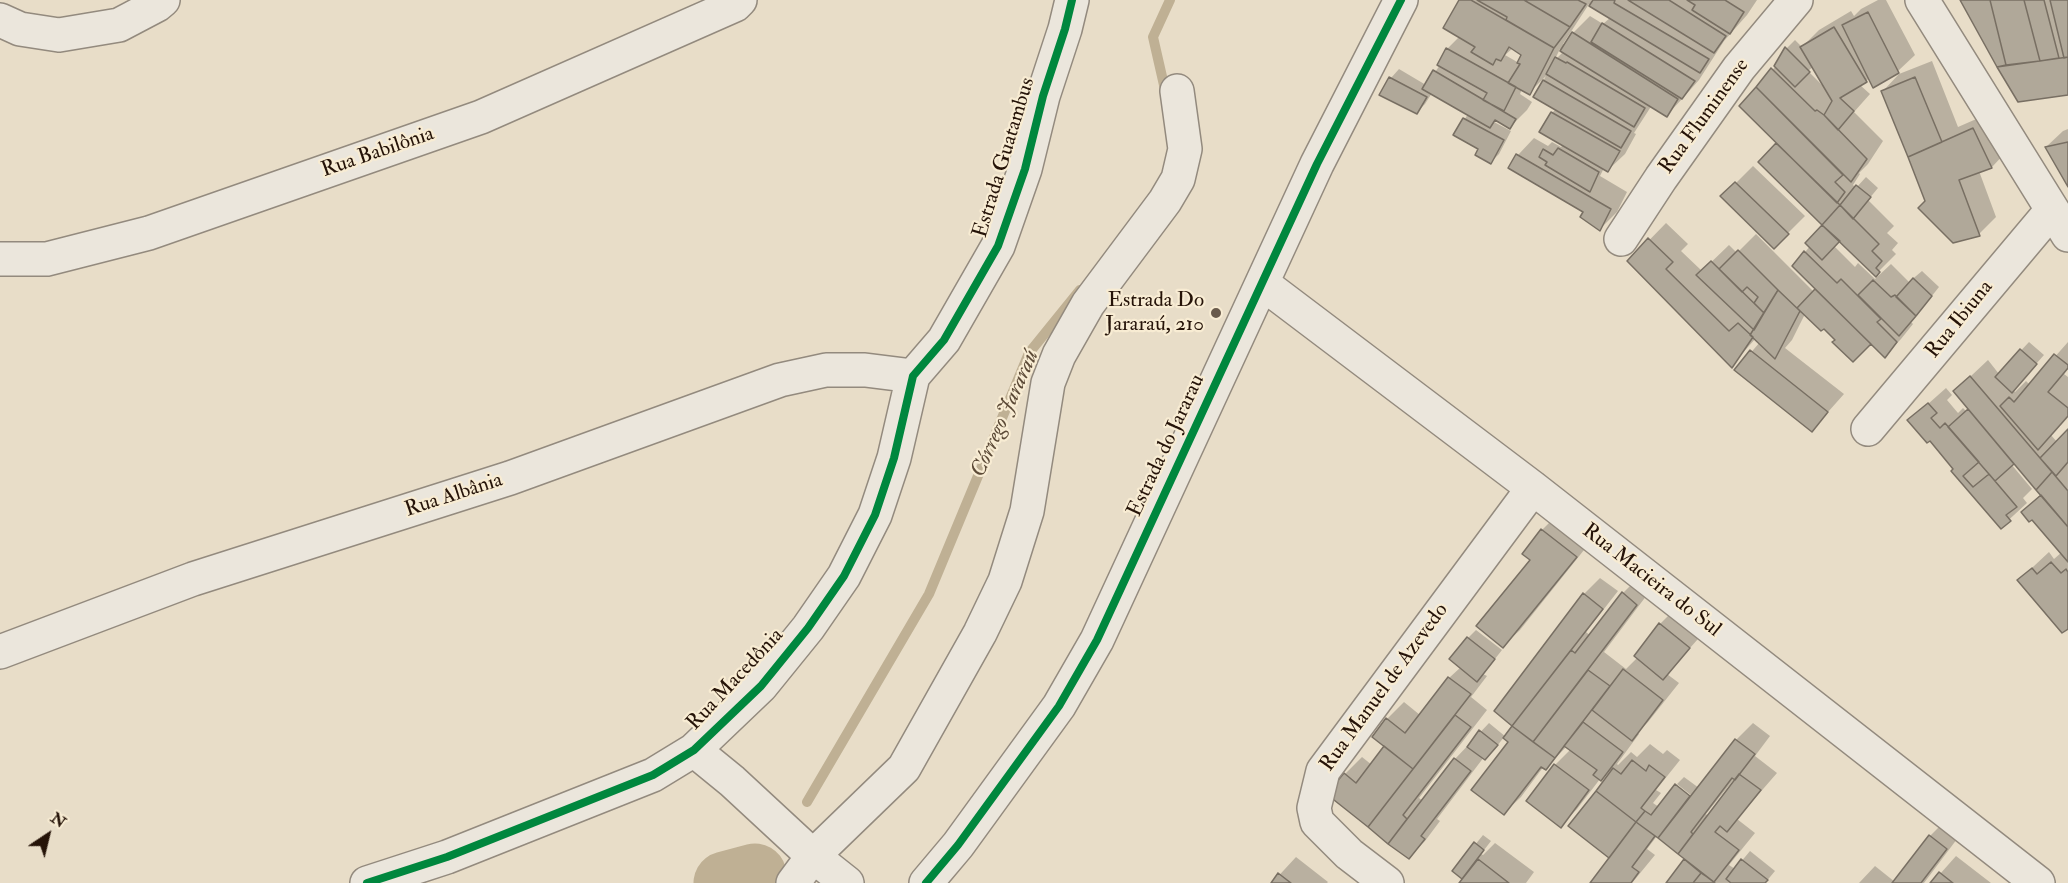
<!DOCTYPE html>
<meta charset="utf-8">
<style>
body{margin:0}
#map{position:relative;width:2068px;height:883px;overflow:hidden;background:#e8ddc8;font-family:"IM FELL Double Pica",serif}
canvas{display:block}
.north{position:absolute;left:18px;top:805px;width:60px;height:60px;-webkit-text-stroke:4px #f8ecd3;paint-order:stroke;rotate:35deg;font-size:16px;font-weight:700;line-height:24px;text-align:center;color:#251308}
.north::after{content:'';display:block;margin:auto;width:21px;height:27px;background:#251308;clip-path:polygon(50% 0,100% 100%,50% 72%,0 100%)}
</style>
<div id="map">
<canvas width="2068" height="883"></canvas>
<div class="north">N</div>
</div>
<script>
const ctx = document.querySelector('canvas').getContext('2d');
ctx.lineJoin = 'round';
function fillPath(path, color) {
  ctx.fillStyle = color;
  ctx.fill(path, 'evenodd');
}
function toPath(rows) {
  const path = new Path2D();
  for (const r of rows) {
    path.moveTo(r[0], r[1]);
    for (let i = 2; i < r.length; i += 2) path.lineTo(r[i], r[i + 1]);
  }
  return path;
}
function strokePath(path, color, width, dash) {
  ctx.strokeStyle = color;
  ctx.lineWidth = width;
  ctx.lineCap = dash ? 'butt' : 'round';
  ctx.setLineDash(dash || []);
  ctx.stroke(path);
}
function write(font, color, halo, rows, align = 'center') {
  ctx.font = font + ' "IM FELL Double Pica",serif';
  ctx.lineWidth = 4.5;
  ctx.setLineDash([]);
  ctx.textBaseline = 'middle';
  ctx.strokeStyle = halo;
  ctx.fillStyle = color;
  for (const [text, x, y, turn = 0] of rows) {
    ctx.save();
    ctx.translate(x, y);
    ctx.rotate((+turn || 0) * Math.PI / 180);
    ctx.textAlign = isNaN(turn) ? turn : align;
    if (halo) ctx.strokeText(text, 0, 0);
    ctx.fillText(text, 0, 0);
    ctx.restore();
  }
}
fillPath(toPath([
 [1461,0,1757,0,1747,15,1724,41,1699,80,1683,98,1667,115,1652,105,1634,133,1636,134,1625,154,1608,170,1604,168,1600,176,1627,192,1617,212,1600,229,1585,212,1510,168,1518,155,1534,138,1548,146,1552,142,1561,147,1563,145,1552,113,1556,109,1535,96,1546,76,1529,93,1522,89,1520,94,1532,102,1527,110,1510,127,1497,119,1494,122,1511,131,1499,154,1491,162,1480,148,1455,135,1468,114,1432,93,1425,104,1417,112,1382,94,1391,78,1399,69,1426,85,1440,65,1447,49,1460,36],
 [1589,4,1611,17,1603,24,1590,16,1573,33,1565,45,1563,44],
 [1513,48,1523,54,1519,63,1505,55],
 [1560,49,1564,51,1557,58,1556,57],
 [1878,0,1886,0,1915,55,1898,71,1870,78,1860,85,1870,94,1854,112,1883,141,1868,164,1859,173,1860,174,1853,185,1856,188,1866,177,1878,188,1868,200,1894,226,1887,233,1898,243,1892,250,1896,254,1876,274,1840,240,1834,246,1855,267,1858,263,1875,279,1891,264,1909,282,1922,271,1939,287,1911,322,1913,324,1901,339,1885,356,1871,342,1836,341,1824,327,1805,314,1792,340,1785,348,1844,394,1812,430,1736,370,1760,342,1756,338,1732,365,1629,261,1666,223,1688,244,1681,251,1702,271,1729,245,1737,253,1756,234,1814,292,1817,289,1794,266,1810,246,1825,225,1760,162,1778,143,1741,106,1775,67,1787,48,1795,40,1802,47,1819,30,1851,11,1854,16,1861,9],
 [1814,66,1825,88,1808,71],
 [1962,0,2068,0,2068,93,2019,100],
 [1932,61,1958,127,1990,113,2008,150,1992,167,1979,171,1996,217,1979,234,1926,201,1883,91,1899,74],
 [2068,129,2068,184,2046,147,2063,131],
 [1753,166,1805,216,1774,247,1723,196],
 [2029,342,2044,355,2013,390,2015,392,2026,381,2030,385,2068,342,2068,369,2064,374,2068,377,2068,414,2051,435,2057,442,2068,431,2068,627,2019,580,2049,552,2054,559,2062,552,2033,518,2023,512,2041,494,2014,462,2011,464,2032,489,2023,498,2027,503,2001,527,1930,439,1910,420,1946,388,1952,395,1947,400,1958,413,1963,408,1966,411,1969,408,1955,391,1988,360,1999,374],
 [1559,513,1592,540,1520,630,1503,646,1532,560,1524,553,1542,530],
 [1640,576,1653,587,1604,652,1626,669,1638,657,1636,655,1660,624,1677,607,1705,631,1667,674,1679,683,1648,722,1637,733,1639,734,1617,764,1618,765,1631,752,1637,757,1650,744,1663,754,1667,750,1680,760,1656,790,1661,793,1653,803,1659,807,1675,786,1695,802,1697,800,1677,784,1684,777,1699,788,1736,740,1753,723,1770,736,1755,756,1777,773,1737,819,1755,833,1729,865,1735,869,1750,851,1775,871,1765,883,1667,883,1686,859,1657,836,1647,849,1655,855,1632,883,1592,883,1611,858,1614,769,1612,768,1600,779,1577,809,1560,826,1555,765,1571,749,1567,746,1546,768,1544,766,1521,797,1504,813,1510,741,1504,737,1494,750,1484,757,1437,819,1440,821,1425,841,1409,857,1331,795,1333,789,1345,774,1362,757,1372,765,1387,746,1387,719,1404,702,1420,715,1449,678,1461,667,1468,638,1476,630,1502,650,1483,674,1487,676,1471,697,1487,710,1419,798,1423,801,1455,759,1489,723,1506,737,1514,725,1584,594,1600,578,1618,591,1586,632,1591,636,1623,593],
 [1735,778,1737,780,1709,817,1706,814],
 [1947,819,1963,831,1924,883,1859,883,1875,866,1895,882,1930,836],
 [1483,835,1491,841,1481,854,1483,855,1495,843,1534,872,1526,883,1460,883,1463,879,1454,871],
 [1956,856,1991,883,1932,883],
 [1296,857,1328,882,1327,883,1272,883]
]), '#0003');
strokePath(toPath([
 [1166,94,1153,37,1170,0],
 [807,802,929,594,1029,353,1080,290]
]), '#bfb094', 10);
strokePath(toPath([
 [725,883,755,875]
]), '#bfb094', 63);
const building = toPath([
 [1459,0,1471,0,1554,48,1530,95,1508,83,1520,64,1517,63,1521,55,1509,47,1501,61,1496,59,1493,65,1471,52,1475,47,1443,28,1459,0],
 [1477,0,1524,0,1570,27,1554,48,1506,20,1507,17,1477,0],
 [1524,0,1578,0,1586,4,1570,27,1524,0],
 [1593,0,1615,0,1614,3,1709,59,1700,73,1589,6,1593,0],
 [1628,0,1669,0,1726,36,1714,53,1628,0],
 [1687,0,1725,0,1744,12,1730,34,1692,10,1695,5,1687,0],
 [1960,0,1990,0,2006,65,1997,67,1960,0],
 [1990,0,2024,0,2040,61,2006,65,1990,0],
 [2024,0,2044,0,2059,58,2040,61,2024,0],
 [2050,0,2068,0,2068,57,2064,58,2050,0],
 [1868,12,1899,73,1873,88,1842,25,1868,12],
 [1602,23,1695,81,1682,99,1591,42,1602,23],
 [1834,27,1867,82,1840,98,1854,111,1838,130,1824,115,1832,101,1800,47,1834,27],
 [1572,32,1678,99,1667,117,1560,51,1572,32],
 [1785,47,1810,72,1795,87,1774,66,1785,47],
 [1446,48,1516,87,1504,111,1483,100,1487,93,1437,65,1446,48],
 [1555,57,1566,63,1567,62,1645,108,1634,127,1546,74,1555,57],
 [2068,57,2068,95,2018,102,1997,67,2068,57],
 [1771,68,1815,111,1817,110,1824,115,1867,159,1851,182,1756,87,1771,68],
 [1433,70,1516,119,1510,129,1495,120,1490,128,1422,89,1433,70],
 [1389,77,1427,97,1417,114,1379,95,1389,77],
 [1915,77,1942,142,1908,157,1881,91,1915,77],
 [1543,80,1631,131,1621,148,1533,97,1543,80],
 [1756,87,1843,175,1835,182,1845,192,1837,203,1739,106,1756,87],
 [1551,112,1620,151,1608,172,1539,132,1551,112],
 [1463,118,1504,140,1491,164,1475,155,1478,149,1453,135,1463,118],
 [1973,128,1992,168,1959,180,1980,236,1953,243,1918,208,1925,201,1908,157,1973,128],
 [2068,142,2068,187,2045,147,2068,142],
 [1776,143,1840,205,1822,225,1758,162,1776,143],
 [1558,148,1599,172,1590,192,1545,165,1547,162,1539,157,1543,149,1553,155,1558,148],
 [1516,154,1611,209,1600,231,1580,217,1583,212,1508,168,1516,154],
 [1735,182,1789,234,1774,249,1720,196,1735,182],
 [1856,185,1871,197,1853,219,1840,205,1856,185],
 [1840,205,1879,244,1872,251,1882,261,1876,268,1880,272,1876,277,1822,225,1840,205],
 [1822,225,1840,241,1822,260,1805,243,1822,225],
 [1648,238,1673,262,1666,269,1729,331,1738,323,1753,337,1732,368,1627,261,1648,238],
 [1738,250,1778,290,1764,313,1754,303,1758,297,1747,287,1742,292,1719,269,1738,250],
 [1804,251,1837,283,1841,279,1881,319,1877,322,1897,342,1885,358,1792,266,1804,251],
 [1711,261,1764,313,1754,330,1696,275,1711,261],
 [1913,278,1932,296,1916,316,1896,297,1913,278],
 [1873,280,1891,297,1895,295,1916,316,1899,336,1858,295,1873,280],
 [1815,289,1871,344,1853,362,1832,342,1835,340,1824,329,1821,331,1797,308,1815,289],
 [1778,290,1800,311,1775,359,1750,335,1778,290],
 [2020,349,2037,364,2012,393,1995,377,2020,349],
 [1750,350,1828,412,1812,432,1734,370,1750,350],
 [2054,354,2068,365,2068,368,2048,392,2068,408,2068,416,2038,450,2000,406,2009,397,2014,402,2054,354],
 [1970,376,2052,472,2036,490,1953,391,1970,376],
 [1928,403,1937,413,1931,418,1940,428,1945,423,1979,462,1963,476,1973,487,1989,474,2017,507,2006,515,2011,521,2001,529,1951,471,1953,469,1930,441,1927,443,1907,420,1928,403],
 [1968,409,2014,464,1995,481,1948,427,1968,409],
 [2068,429,2068,462,2056,476,2040,458,2068,429],
 [2052,472,2068,491,2068,527,2036,490,2052,472],
 [2041,495,2068,527,2068,562,2032,520,2029,522,2021,512,2041,495],
 [1541,529,1577,557,1503,648,1476,626,1530,560,1522,554,1541,529],
 [2051,562,2061,573,2066,569,2068,572,2068,629,2062,633,2017,580,2032,568,2037,574,2051,562],
 [1622,592,1637,605,1533,742,1512,726,1571,650,1575,653,1622,592],
 [1583,593,1603,609,1512,726,1494,711,1583,593],
 [1659,623,1690,648,1663,680,1634,656,1659,623],
 [1467,637,1495,659,1477,682,1449,659,1467,637],
 [1623,669,1663,700,1632,741,1592,710,1623,669],
 [1588,670,1610,686,1555,758,1533,742,1588,670],
 [1448,677,1471,694,1413,769,1372,737,1386,718,1405,733,1448,677],
 [1455,715,1471,727,1403,815,1407,819,1388,844,1368,827,1455,715],
 [1583,722,1623,752,1601,781,1593,775,1597,770,1564,746,1583,722],
 [1512,726,1555,758,1546,770,1541,767,1504,815,1471,790,1508,742,1503,738,1512,726],
 [1479,730,1498,745,1485,760,1467,747,1479,730],
 [1735,739,1755,754,1735,780,1732,778,1691,832,1693,834,1678,854,1658,838,1735,739],
 [1384,746,1413,769,1368,827,1329,796,1331,789,1344,773,1356,783,1384,746],
 [1454,758,1471,771,1421,836,1425,839,1409,859,1388,844,1454,758],
 [1632,760,1646,771,1649,765,1665,777,1641,808,1645,811,1636,822,1596,791,1613,768,1621,774,1632,760],
 [1554,764,1589,790,1561,828,1526,801,1554,764],
 [1739,774,1761,790,1727,832,1720,826,1715,832,1739,850,1714,882,1678,854,1739,774],
 [1675,784,1690,796,1658,838,1636,822,1645,811,1651,815,1675,784],
 [1596,791,1636,822,1609,858,1568,826,1596,791],
 [1636,822,1655,836,1632,867,1639,872,1631,883,1590,883,1636,822],
 [1929,835,1947,849,1921,883,1892,883,1929,835],
 [1474,842,1484,850,1462,879,1452,871,1474,842],
 [1478,859,1509,883,1459,883,1478,859],
 [1684,859,1701,873,1693,883,1666,883,1684,859],
 [1741,859,1768,880,1765,883,1731,883,1726,879,1741,859],
 [1939,872,1953,883,1930,883,1939,872],
 [1278,873,1291,883,1271,883,1278,873],
 [1701,873,1707,877,1715,883,1693,883,1701,873]
]);
fillPath(building, '#b0a899');
strokePath(building, '#786f63', 1.5);
const minor = toPath([
 [1922,0,2068,235],
 [0,20,20,29,59,35,119,25,157,5,163,0],
 [1621,239,1661,178,1739,68,1796,0],
 [0,259,47,259,149,233,481,117,735,5,740,0],
 [1262,283,1533,488,2038,883],
 [1868,429,2052,210],
 [0,652,193,579,510,478,780,380,826,370,865,370,913,376],
 [694,750,732,781,813,856,847,883],
 [367,883,447,857,653,775,694,750,761,686,808,628,844,576,875,515,894,458,913,376,944,340,998,246,1025,169,1043,96,1065,29,1072,0],
 [793,883,813,856,904,768,980,633,1005,581,1027,511,1048,383,1059,355,1088,304,1165,201,1178,179,1185,149,1177,91],
 [926,883,958,845,1059,706,1097,640,1317,164,1401,0],
 [1387,883,1349,854,1317,822,1314,808,1323,771,1533,488]
]);
strokePath(minor, '#938a7e', 36);
strokePath(minor, '#ebe6dc', 33);
strokePath(toPath([
 [367,883,447,857,653,775,694,750,761,686,808,628,844,576,875,515,894,458,913,376,944,340,998,246,1025,169,1043,96,1065,29,1072,0],
 [926,883,958,845,1059,706,1097,640,1317,164,1401,0]
]), '#00873e', 8);
for (const [x, y, r, color] of [
 [1216,313,6,"#695a4b"]
]) {
  const dot = new Path2D();
  dot.arc(x, y, r, 0, 2 * Math.PI);
  ctx.fillStyle = color;
  ctx.fill(dot);
  strokePath(dot, '#f8ecd3', 2);
}
write('21px', '#251308', '#f8ecd3', [
 ["Rua Fluminense",1705,117,-54],
 ["Rua Babilônia",378,153,-19],
 ["Estrada Guatambus",1005,158,-73],
 ["Rua Ibiuna",1960,320,-51],
 ["Estrada do Jararau",1167,446,-65],
 ["Rua Albânia",454,496,-18],
 ["Rua Macieira do Sul",1651,581,38],
 ["Rua Macedônia",736,680,-47],
 ["Rua Manuel de Azevedo",1385,688,-54]
]);
write('21px', '#251308', '#f8ecd3', [
 ["Estrada Do",1204,301],
 ["Jararaú, 210",1204,325]
], 'right');
write('italic 22px', '#5c4a37', '#f8ecd3', [
 ["Córrego Jararaú",1006,414,-66]
]);
</script>
